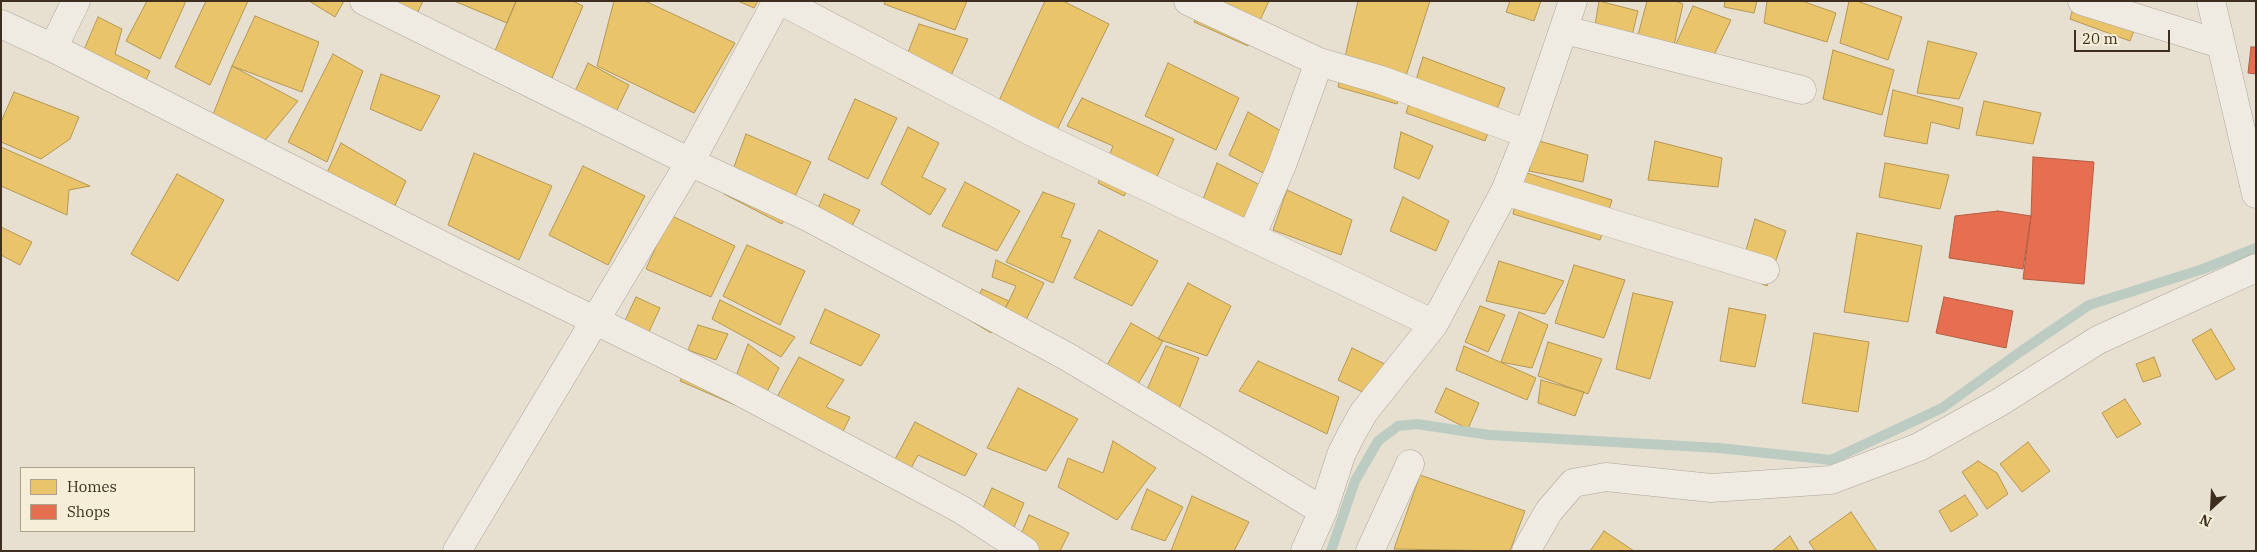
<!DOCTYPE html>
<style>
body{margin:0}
#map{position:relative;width:2257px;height:552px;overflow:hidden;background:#e7e0d1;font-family:"IBM Plex Serif",serif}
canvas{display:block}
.frame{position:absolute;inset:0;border:2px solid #3d2e20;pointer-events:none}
.legend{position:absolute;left:20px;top:467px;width:175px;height:65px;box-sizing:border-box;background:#f7eed8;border:1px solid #ada18e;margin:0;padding:6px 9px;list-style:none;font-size:15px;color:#3d2e20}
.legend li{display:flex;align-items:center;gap:10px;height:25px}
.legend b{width:25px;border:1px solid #ada18e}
.north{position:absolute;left:2187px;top:482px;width:50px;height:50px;-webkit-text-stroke:4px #f7eed8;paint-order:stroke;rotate:205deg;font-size:14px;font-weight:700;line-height:20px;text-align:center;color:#3d2e20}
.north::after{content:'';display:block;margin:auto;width:18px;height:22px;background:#3d2e20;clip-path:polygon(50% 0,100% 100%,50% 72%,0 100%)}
.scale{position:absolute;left:2074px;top:30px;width:96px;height:22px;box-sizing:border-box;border:2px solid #3d2e20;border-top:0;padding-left:6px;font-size:15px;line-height:18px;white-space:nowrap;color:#3d2e20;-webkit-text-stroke:4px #f7eed8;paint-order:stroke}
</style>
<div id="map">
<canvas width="2257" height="552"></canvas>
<div class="frame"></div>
<ul class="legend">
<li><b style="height:14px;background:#e9c46a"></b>Homes</li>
<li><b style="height:14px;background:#e76f51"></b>Shops</li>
</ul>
<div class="north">N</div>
<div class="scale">20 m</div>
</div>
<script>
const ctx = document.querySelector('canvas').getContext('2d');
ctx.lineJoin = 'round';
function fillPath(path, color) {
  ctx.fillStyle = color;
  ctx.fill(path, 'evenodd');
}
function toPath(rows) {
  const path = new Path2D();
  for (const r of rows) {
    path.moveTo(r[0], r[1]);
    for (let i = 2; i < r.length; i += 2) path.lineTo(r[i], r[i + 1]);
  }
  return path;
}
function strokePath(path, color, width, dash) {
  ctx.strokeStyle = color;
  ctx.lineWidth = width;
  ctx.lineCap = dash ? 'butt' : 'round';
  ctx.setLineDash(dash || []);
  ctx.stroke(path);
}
const homes = toPath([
 [147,1,186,1,160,59,126,41,147,1],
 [206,1,248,1,210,85,175,67,206,1],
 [309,1,344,1,335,17,309,1],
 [356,1,423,1,414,20,356,1],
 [454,1,515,1,516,2,507,23,454,1],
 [516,1,573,1,583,6,552,78,495,51,516,1],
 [614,1,645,1,735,43,694,113,597,66,614,1],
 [738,1,758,1,754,8,738,1],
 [885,1,967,1,955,30,884,4,885,1],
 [1045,1,1063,1,1109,24,1055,134,996,107,1045,1],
 [1204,1,1269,1,1248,46,1194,22,1204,1],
 [1358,1,1430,1,1397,104,1338,87,1358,1],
 [1510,1,1541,1,1534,21,1506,12,1510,1],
 [1599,1,1638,11,1628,52,1592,44,1599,1],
 [1647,1,1676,1,1683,4,1670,64,1633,54,1647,1],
 [1725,1,1757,1,1754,13,1724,7,1725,1],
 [1767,1,1802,1,1836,13,1827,42,1764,23,1767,1],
 [1849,1,1857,1,1902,17,1888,60,1840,43,1849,1],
 [2075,1,2142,9,2130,41,2070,19,2075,1],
 [1693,6,1731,20,1712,59,1675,46,1693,6],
 [255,16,319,42,302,92,232,66,255,16],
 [98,17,122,29,115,54,150,71,138,97,77,66,98,17],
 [919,24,968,39,940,99,898,78,919,24],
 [1928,41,1977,53,1959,99,1917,93,1928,41],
 [1833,50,1894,70,1882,115,1823,99,1833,50],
 [333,54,363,71,327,162,288,142,333,54],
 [1423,57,1505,88,1485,141,1406,113,1423,57],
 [588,63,629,85,605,135,565,113,588,63],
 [1168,63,1239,98,1216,150,1145,116,1168,63],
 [232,66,298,101,251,157,205,135,232,66],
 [381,74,440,96,421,131,370,109,381,74],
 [1893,90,1963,108,1959,129,1931,122,1927,144,1884,136,1893,90],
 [14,92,79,117,70,139,41,159,1,142,1,122,14,92],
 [1082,98,1174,139,1156,179,1138,168,1124,196,1098,183,1113,146,1067,126,1082,98],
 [855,99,897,118,868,179,828,159,855,99],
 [1984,101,2041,113,2033,144,1976,135,1984,101],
 [1248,112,1288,135,1267,175,1229,155,1248,112],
 [908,127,939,143,922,177,946,189,930,215,881,184,908,127],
 [1401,132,1433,146,1419,179,1394,168,1401,132],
 [746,134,811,162,782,224,724,194,746,134],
 [1536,140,1588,155,1583,182,1529,171,1536,140],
 [1655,141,1722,158,1718,187,1648,180,1655,141],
 [341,143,406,181,384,230,317,194,341,143],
 [1,147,90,186,69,190,67,215,1,186,1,147],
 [474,153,552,186,519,260,448,225,474,153],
 [1217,163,1260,185,1239,232,1200,207,1217,163],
 [1885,163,1949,175,1940,209,1879,197,1885,163],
 [583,166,645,196,608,265,549,235,583,166],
 [1524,172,1612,200,1600,240,1513,214,1524,172],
 [177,174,224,200,178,281,131,254,177,174],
 [965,182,1020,211,997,251,942,226,965,182],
 [1287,190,1352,220,1341,255,1273,230,1287,190],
 [1043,192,1075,204,1061,237,1071,240,1053,283,1006,262,1043,192],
 [824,194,860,210,842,246,809,230,824,194],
 [1403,197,1449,221,1436,251,1390,231,1403,197],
 [670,215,735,246,711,297,646,269,670,215],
 [1755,219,1786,231,1767,286,1739,274,1755,219],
 [1,227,32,242,20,265,1,255,1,227],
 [1099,230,1158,261,1132,306,1074,278,1099,230],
 [1857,233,1922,246,1908,322,1844,312,1857,233],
 [747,245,805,271,780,325,723,296,747,245],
 [996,260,1044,283,1025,322,1005,309,1016,286,992,277,996,260],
 [1499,261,1564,281,1545,314,1486,301,1499,261],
 [1574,265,1625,280,1604,338,1555,323,1574,265],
 [1188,283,1231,306,1207,356,1158,339,1188,283],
 [982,289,1009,301,991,333,968,319,982,289],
 [1633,293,1673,302,1650,379,1616,369,1633,293],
 [636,297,660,308,640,351,616,340,636,297],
 [720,300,795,337,781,357,712,319,720,300],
 [1480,306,1505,315,1488,352,1465,342,1480,306],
 [1729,308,1766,315,1755,367,1720,361,1729,308],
 [825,309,880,335,861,366,810,343,825,309],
 [1519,312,1548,325,1532,368,1501,362,1519,312],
 [1131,323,1163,341,1134,391,1103,372,1131,323],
 [698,325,728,334,716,360,688,350,698,325],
 [2211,329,2235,369,2216,380,2192,340,2211,329],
 [1814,333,1869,342,1858,412,1802,403,1814,333],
 [1548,342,1602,359,1588,394,1538,376,1548,342],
 [748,344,779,368,756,414,680,381,691,357,735,379,748,344],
 [1166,346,1199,358,1177,414,1139,408,1166,346],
 [1464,346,1536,378,1527,400,1456,370,1464,346],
 [1352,348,1393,368,1381,401,1338,380,1352,348],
 [799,357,844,380,826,407,850,417,833,452,777,397,799,357],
 [2154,357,2161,376,2143,382,2136,364,2154,357],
 [1258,361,1339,397,1327,434,1239,391,1258,361],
 [1541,380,1584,392,1575,416,1538,403,1541,380],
 [1018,388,1078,419,1046,471,987,448,1018,388],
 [1446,388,1479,403,1468,429,1435,412,1446,388],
 [2125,399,2141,424,2117,438,2102,413,2125,399],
 [915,422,977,454,965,476,918,455,908,474,892,465,915,422],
 [1113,441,1156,468,1117,520,1058,487,1068,458,1103,473,1113,441],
 [2028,442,2050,471,2022,492,2000,464,2028,442],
 [1978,461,1997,473,2008,494,1987,509,1962,472,1978,461],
 [1420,475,1525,511,1510,551,1394,549,1420,475],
 [992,488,1024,503,1006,547,972,532,992,488],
 [1147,489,1183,507,1165,541,1131,529,1147,489],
 [1965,495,1978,515,1951,532,1939,511,1965,495],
 [1192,496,1249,522,1234,551,1171,551,1192,496],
 [1851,512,1877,551,1815,551,1809,542,1851,512],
 [1029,515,1069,533,1060,551,1014,551,1029,515],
 [1604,531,1634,551,1590,551,1604,531],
 [1790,536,1799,551,1772,551,1790,536]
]);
fillPath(homes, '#e9c46a');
strokePath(homes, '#b59754', 1);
const shops = toPath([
 [2251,47,2256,47,2256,74,2248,73,2251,47],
 [2033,157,2094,162,2084,284,2023,279,2031,216,2033,157],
 [1998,211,2031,216,2023,269,1949,258,1955,216,1998,211],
 [1944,297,2013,311,2006,348,1936,333,1944,297]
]);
fillPath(shops, '#e76f51');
strokePath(shops, '#b45c42', 1);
strokePath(toPath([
 [1331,551,1355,481,1378,441,1398,426,1417,424,1489,435,1719,448,1831,460,1942,408,2020,352,2089,305,2203,269,2256,248]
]), '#bcccc2', 10);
const minor = toPath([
 [364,1,690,162,806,216,1066,356,1210,442,1323,511],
 [781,1,1032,132,1434,324],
 [1188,1,1319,62],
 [2082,1,2220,44],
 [2211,1,2256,194],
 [1,24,53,48,463,256,733,388,962,510,1025,551],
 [1565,30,1802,90],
 [53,48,76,1],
 [1505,191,1765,270],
 [1251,237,1282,165,1319,62,1381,80,1528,134],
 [457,551,690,162,777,1],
 [1305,551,1323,511,1341,455,1352,433,1364,412,1434,324,1505,191,1528,134,1573,1],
 [1370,551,1410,464],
 [1526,551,1549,511,1573,483,1606,477,1711,488,1831,480,1919,447,2000,402,2098,340,2256,268]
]);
strokePath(minor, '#ada599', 29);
strokePath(minor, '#efebe3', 28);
</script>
